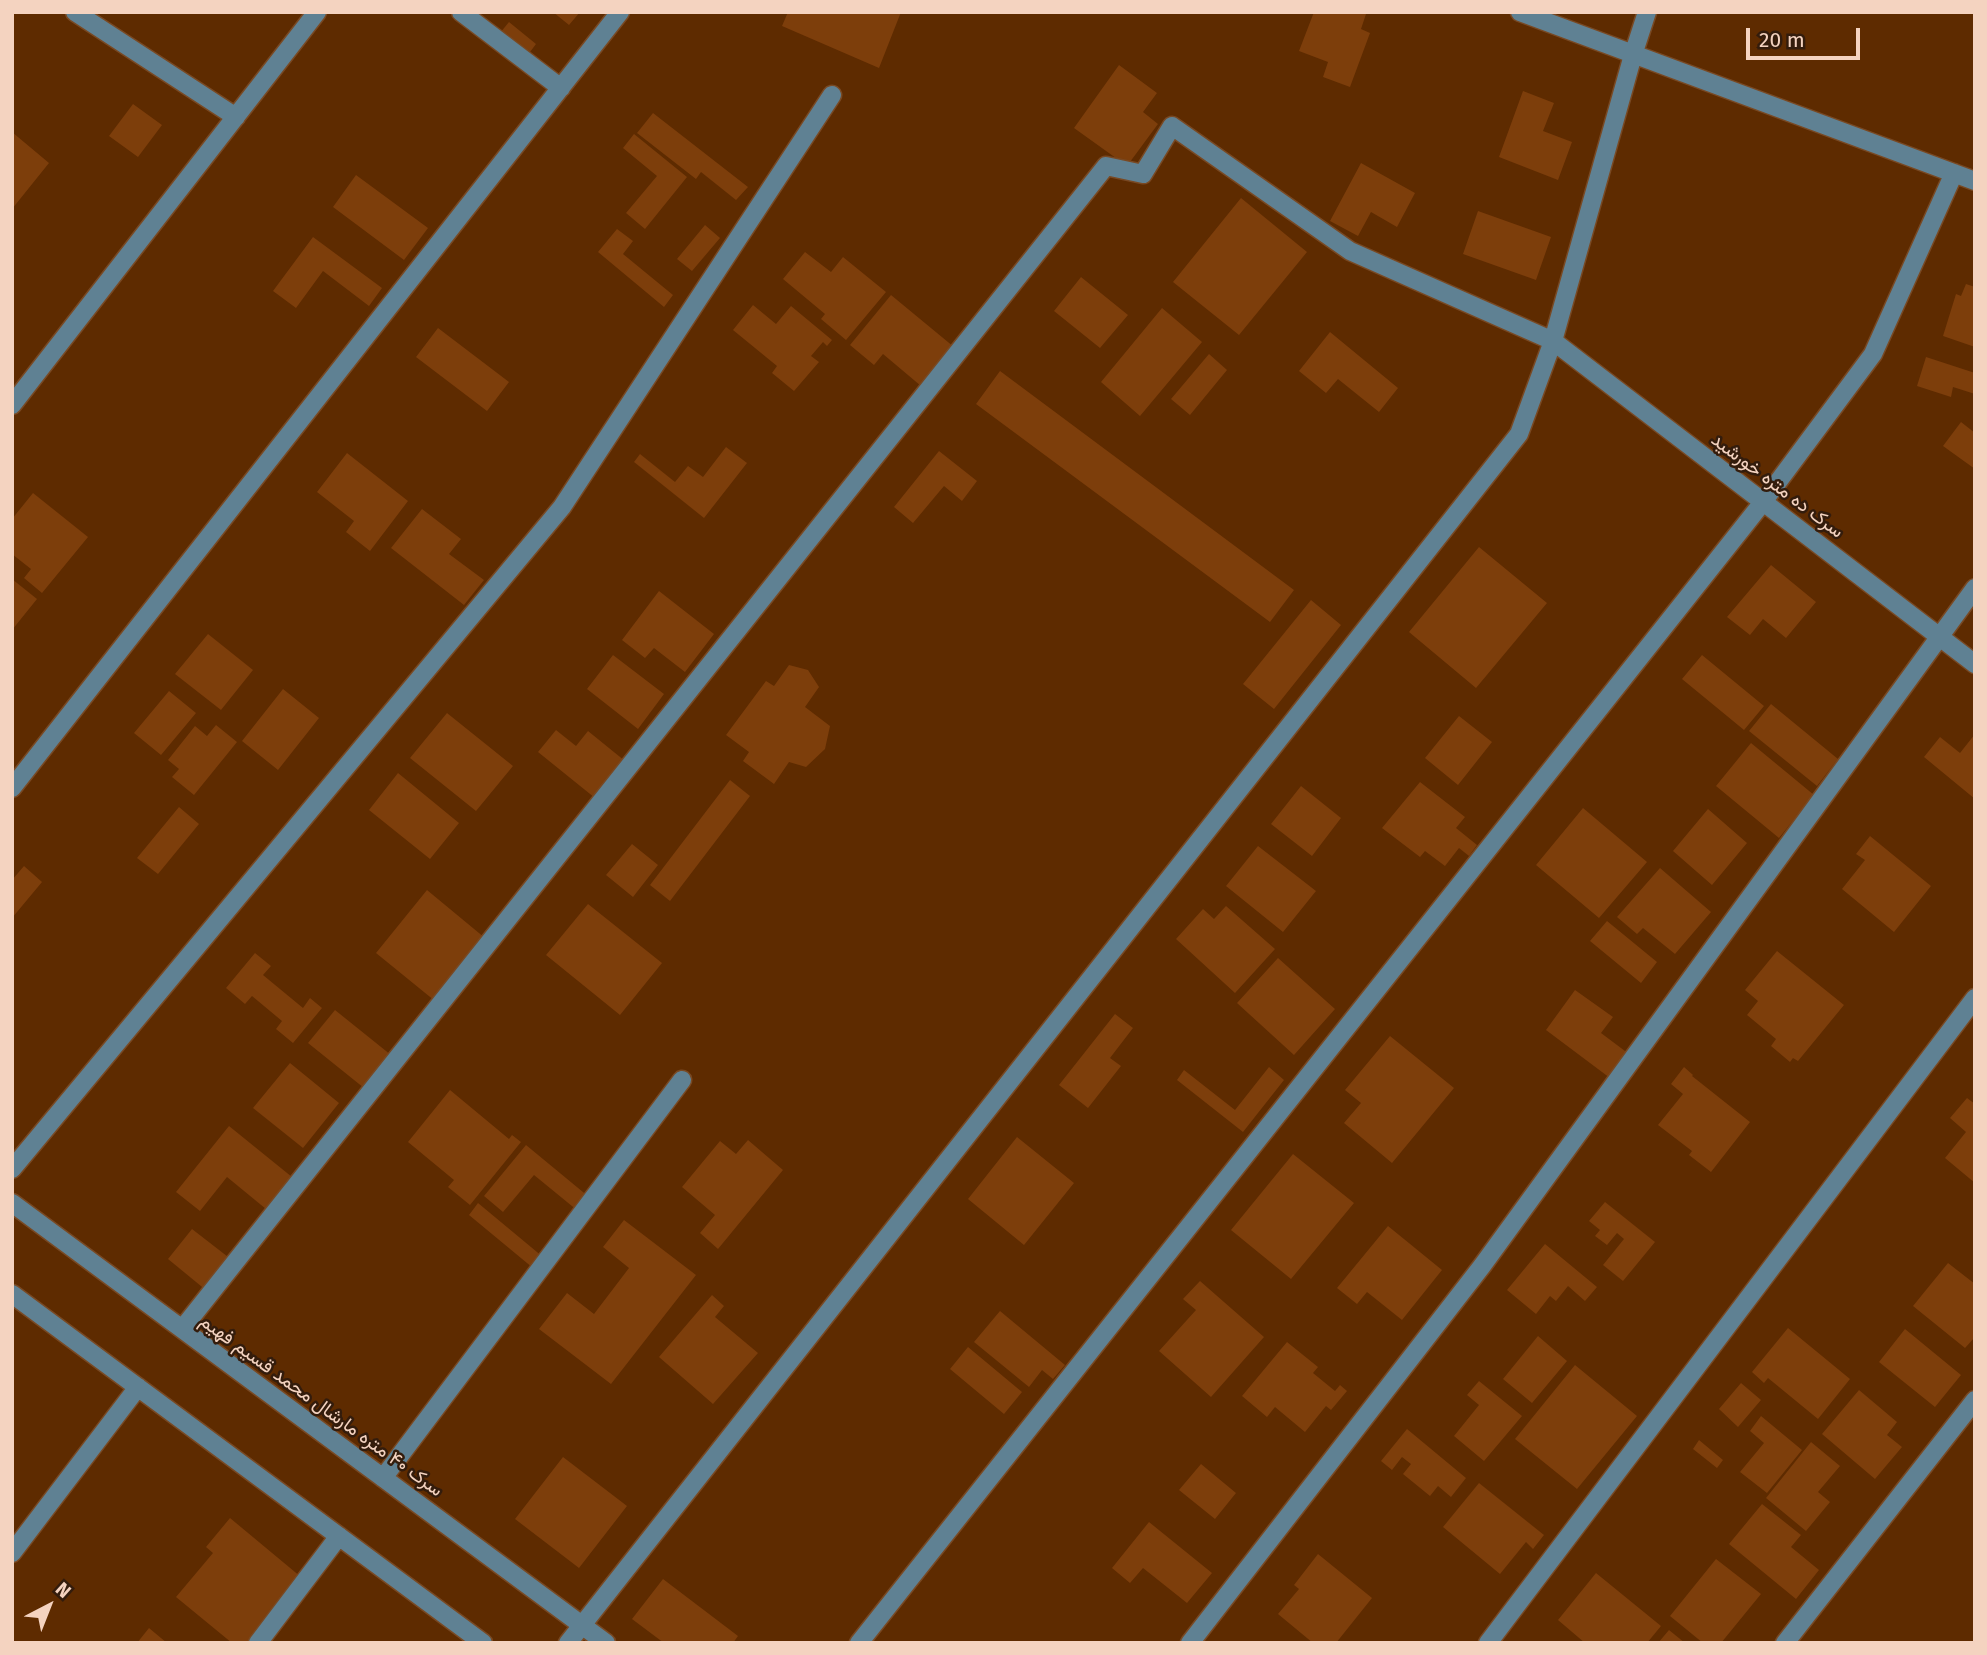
<!DOCTYPE html>
<meta charset="utf-8">
<style>
body{margin:0}
#map{position:relative;width:1987px;height:1655px;overflow:hidden;background:#5e2b00;font-family:"Fira Sans",sans-serif}
canvas{display:block}
.frame{position:absolute;inset:0;border:14px solid #f4d3c0;pointer-events:none}
.north{position:absolute;left:14px;top:1571px;width:70px;height:70px;-webkit-text-stroke:5px #331c0c;paint-order:stroke;rotate:42deg;font-size:19px;font-weight:700;line-height:28px;text-align:center;color:#f4d3c0}
.north::after{content:'';display:block;margin:auto;width:24px;height:32px;background:#f4d3c0;clip-path:polygon(50% 0,100% 100%,50% 72%,0 100%)}
.scale{position:absolute;left:1746px;top:28px;width:114px;height:32px;box-sizing:border-box;border:4px solid #f4d3c0;border-top:0;padding-left:9px;font-size:21px;line-height:24px;white-space:nowrap;color:#f4d3c0;-webkit-text-stroke:5px #331c0c;paint-order:stroke}
</style>
<div id="map">
<canvas width="1987" height="1655"></canvas>
<div class="frame"></div>
<div class="north">N</div>
<div class="scale">20 m</div>
</div>
<script>
const ctx = document.querySelector('canvas').getContext('2d');
ctx.lineJoin = 'round';
function fillPath(path, color) {
  ctx.fillStyle = color;
  ctx.fill(path, 'evenodd');
}
function toPath(rows) {
  const path = new Path2D();
  for (const r of rows) {
    path.moveTo(r[0], r[1]);
    for (let i = 2; i < r.length; i += 2) path.lineTo(r[i], r[i + 1]);
  }
  return path;
}
function strokePath(path, color, width, dash) {
  ctx.strokeStyle = color;
  ctx.lineWidth = width;
  ctx.lineCap = dash ? 'butt' : 'round';
  ctx.setLineDash(dash || []);
  ctx.stroke(path);
}
function write(font, color, halo, rows, align = 'center') {
  ctx.font = font + ' "Fira Sans",Vazirmatn,sans-serif';
  ctx.lineWidth = 5;
  ctx.setLineDash([]);
  ctx.textBaseline = 'middle';
  ctx.strokeStyle = halo;
  ctx.fillStyle = color;
  for (const [text, x, y, turn = 0] of rows) {
    ctx.save();
    ctx.translate(x, y);
    ctx.rotate((+turn || 0) * Math.PI / 180);
    ctx.textAlign = isNaN(turn) ? turn : align;
    if (halo) ctx.strokeText(text, 0, 0);
    ctx.fillText(text, 0, 0);
    ctx.restore();
  }
}
fillPath(toPath([
 [553,12,580,12,569,25],
 [788,12,901,12,879,68,782,26],
 [1314,12,1360,12,1366,14,1361,29,1370,33,1350,87,1323,77,1328,62,1299,51],
 [509,22,536,44,527,56,500,33],
 [1119,65,1157,93,1143,112,1158,124,1127,166,1074,128],
 [1523,91,1554,103,1543,131,1572,142,1558,180,1499,157],
 [133,104,162,125,138,157,109,136],
 [653,113,748,187,736,200,701,172,696,179,637,133],
 [12,132,49,163,12,209],
 [634,134,687,177,645,229,626,213,657,176,623,148],
 [1361,163,1415,193,1397,227,1371,212,1358,236,1330,221],
 [356,175,428,228,404,260,333,207],
 [1241,198,1307,252,1239,335,1173,282],
 [1478,211,1551,237,1536,280,1463,254],
 [705,225,720,238,692,271,677,259],
 [617,229,633,241,623,254,673,295,664,307,598,252],
 [313,237,382,288,369,306,323,271,296,308,273,291],
 [805,252,831,272,843,257,886,292,846,340,821,319,825,314,783,279],
 [1081,277,1128,315,1100,348,1054,311],
 [1966,284,1975,287,1975,347,1943,336,1956,294,1961,296],
 [891,295,954,347,921,386,883,354,874,365,850,345],
 [753,305,776,324,791,306,832,340,827,346,823,342,811,356,819,362,794,391,772,373,777,366,733,330],
 [1162,308,1202,342,1140,416,1101,382],
 [438,328,509,382,487,411,416,357],
 [1330,332,1398,388,1379,412,1338,379,1326,393,1299,371],
 [1209,354,1227,370,1190,415,1171,399],
 [1926,357,1975,373,1975,394,1953,387,1951,397,1917,386],
 [1000,371,1294,590,1270,622,976,404],
 [1961,422,1975,433,1975,469,1943,446],
 [726,447,747,463,704,518,634,462,640,454,675,482,688,466,703,477],
 [939,451,977,481,962,501,944,486,913,523,894,507],
 [347,453,408,501,370,551,346,532,354,521,317,492],
 [33,493,88,537,42,593,24,578,31,569,12,554,12,519],
 [422,509,461,539,449,554,484,580,464,605,391,548],
 [1479,547,1547,603,1476,688,1409,632],
 [1771,565,1816,602,1786,638,1763,619,1750,635,1727,617],
 [12,579,37,599,12,630],
 [659,591,714,634,685,672,654,648,645,658,622,640],
 [1311,600,1341,625,1274,709,1243,684],
 [208,634,253,670,221,710,175,674],
 [613,655,664,694,638,729,587,689],
 [1702,655,1764,706,1744,730,1682,679],
 [789,665,808,670,819,687,805,707,830,726,825,749,806,767,789,762,774,784,743,761,749,752,726,735,766,681,774,686],
 [283,689,319,718,278,770,242,741],
 [169,691,196,713,161,755,134,733],
 [1771,704,1838,759,1817,786,1749,731],
 [447,713,513,766,476,811,410,758],
 [1459,716,1492,742,1458,785,1425,758],
 [216,725,237,742,194,795,172,777,179,769,168,760,195,726,207,736],
 [556,730,576,746,588,731,625,761,595,798,538,752],
 [1975,734,1975,799,1924,757,1940,737,1960,753],
 [1751,743,1814,795,1779,838,1716,786],
 [398,773,459,823,430,859,369,810],
 [730,780,750,796,670,901,650,885],
 [1420,782,1465,817,1456,828,1477,845,1469,856,1459,848,1445,866,1425,851,1420,857,1382,828],
 [1301,786,1341,818,1312,856,1271,824],
 [179,807,199,824,158,874,137,858],
 [1583,808,1647,862,1599,918,1536,865],
 [1708,809,1747,843,1712,885,1673,851],
 [1870,836,1931,886,1894,932,1842,889,1865,860,1856,854],
 [632,844,658,865,633,897,606,875],
 [1258,846,1316,891,1283,932,1226,886],
 [24,866,42,882,12,918,12,880],
 [1660,868,1711,912,1675,954,1643,928,1637,934,1617,917],
 [427,890,485,938,435,1001,376,953],
 [588,904,662,963,620,1015,546,955],
 [1226,906,1275,949,1235,993,1176,939,1203,909,1214,919],
 [1607,921,1657,962,1641,983,1590,941],
 [1777,951,1844,1005,1798,1061,1793,1058,1790,1062,1771,1046,1776,1039,1747,1015,1758,1001,1745,990],
 [255,953,271,966,263,975,303,1008,310,998,322,1008,293,1043,276,1029,282,1021,252,996,245,1004,226,988],
 [1278,958,1335,1009,1294,1055,1237,1003],
 [1575,990,1613,1017,1601,1033,1629,1054,1610,1078,1546,1030],
 [335,1010,391,1055,364,1088,308,1043],
 [1115,1014,1133,1028,1110,1058,1121,1066,1088,1108,1059,1085],
 [1390,1036,1454,1088,1392,1163,1344,1123,1361,1103,1345,1090],
 [290,1063,339,1103,303,1148,253,1108],
 [1269,1067,1284,1080,1243,1132,1177,1080,1184,1070,1235,1110],
 [1684,1067,1693,1075,1692,1076,1750,1122,1711,1172,1689,1155,1692,1151,1658,1125,1683,1094,1671,1084],
 [450,1090,509,1139,512,1135,521,1142,470,1205,448,1187,454,1180,408,1142],
 [1967,1098,1975,1104,1975,1183,1945,1158,1966,1132,1950,1118],
 [229,1126,292,1177,266,1209,227,1177,200,1211,176,1192],
 [1017,1137,1074,1183,1024,1245,968,1199],
 [748,1140,783,1170,718,1249,700,1233,715,1215,682,1187,720,1141,736,1154],
 [526,1145,589,1197,578,1211,534,1175,503,1212,484,1196],
 [1293,1154,1354,1203,1291,1279,1231,1230],
 [1605,1202,1655,1242,1623,1281,1603,1265,1624,1239,1617,1233,1607,1245,1595,1236,1600,1230,1589,1221],
 [478,1203,543,1257,533,1268,469,1215],
 [624,1220,696,1275,611,1384,539,1329,567,1293,594,1314,629,1268,603,1247],
 [1388,1226,1442,1270,1402,1320,1367,1292,1357,1304,1337,1288],
 [192,1229,232,1260,207,1291,168,1259],
 [1545,1244,1597,1287,1585,1301,1568,1286,1556,1301,1550,1296,1536,1314,1507,1290],
 [1948,1263,1975,1284,1975,1337,1965,1348,1913,1306],
 [1200,1281,1264,1337,1211,1397,1159,1351,1196,1310,1183,1299],
 [712,1295,724,1306,715,1317,758,1353,713,1404,659,1357],
 [1000,1311,1065,1365,1053,1379,1042,1370,1029,1387,974,1342],
 [1788,1328,1850,1379,1818,1419,1768,1378,1764,1383,1752,1372],
 [1905,1329,1961,1375,1935,1407,1879,1362],
 [1538,1336,1567,1361,1532,1403,1503,1379],
 [1287,1342,1318,1367,1313,1373,1335,1391,1340,1385,1347,1391,1331,1410,1326,1406,1305,1432,1275,1407,1267,1417,1242,1396],
 [968,1347,1022,1392,1004,1414,950,1369],
 [1575,1365,1637,1416,1577,1489,1515,1439],
 [1479,1381,1522,1416,1484,1461,1454,1436,1479,1405,1467,1395],
 [1741,1383,1761,1400,1738,1427,1719,1409],
 [1859,1390,1897,1422,1887,1435,1902,1447,1875,1479,1822,1434],
 [1761,1416,1802,1450,1767,1493,1740,1472,1764,1443,1750,1431],
 [1407,1429,1466,1478,1451,1497,1438,1486,1430,1496,1403,1474,1411,1464,1402,1457,1392,1470,1381,1461],
 [1699,1440,1723,1460,1717,1468,1693,1449],
 [1811,1442,1840,1466,1818,1492,1830,1502,1806,1531,1766,1498],
 [563,1457,627,1506,579,1568,515,1519],
 [1201,1464,1236,1493,1215,1519,1179,1490],
 [1479,1483,1544,1535,1533,1549,1526,1542,1500,1574,1443,1527],
 [1762,1504,1801,1535,1791,1547,1819,1570,1796,1599,1729,1544],
 [230,1518,301,1577,247,1643,232,1643,176,1597,213,1553,206,1547],
 [1149,1522,1212,1573,1187,1603,1143,1568,1130,1583,1112,1568],
 [1318,1554,1372,1598,1336,1643,1313,1643,1278,1614,1299,1589,1294,1585],
 [1716,1559,1761,1594,1721,1643,1703,1643,1670,1616],
 [1596,1573,1661,1626,1647,1643,1585,1643,1558,1620],
 [663,1579,738,1636,733,1643,664,1643,632,1619],
 [149,1628,167,1643,137,1643],
 [1669,1630,1685,1643,1658,1643]
]), '#7d3e0b');
const minor = toPath([
 [75,12,236,117],
 [461,12,561,88],
 [1520,12,1975,181],
 [12,405,317,12],
 [12,788,620,12],
 [12,1169,562,507,832,95],
 [12,1203,606,1643],
 [12,1294,483,1643],
 [182,1329,1106,166,1143,174,1172,126,1350,251,1553,341,1975,664],
 [383,1478,682,1080],
 [12,1553,138,1387],
 [258,1643,339,1536],
 [568,1643,1519,434,1553,341,1633,55,1647,12],
 [859,1643,1763,502,1873,354,1954,173],
 [1190,1643,1482,1266,1975,588],
 [1488,1643,1975,998],
 [1785,1643,1975,1400]
]);
strokePath(minor, '#794923', 21);
strokePath(minor, '#5f8193', 18);
write('19px', '#f4d3c0', '#331c0c', [
 ["سرک ده متره خورشید",1777,486,37],
 ["سرک ۴۰ متره مارشال محمد قسیم فهیم",321,1406,36]
]);
</script>
